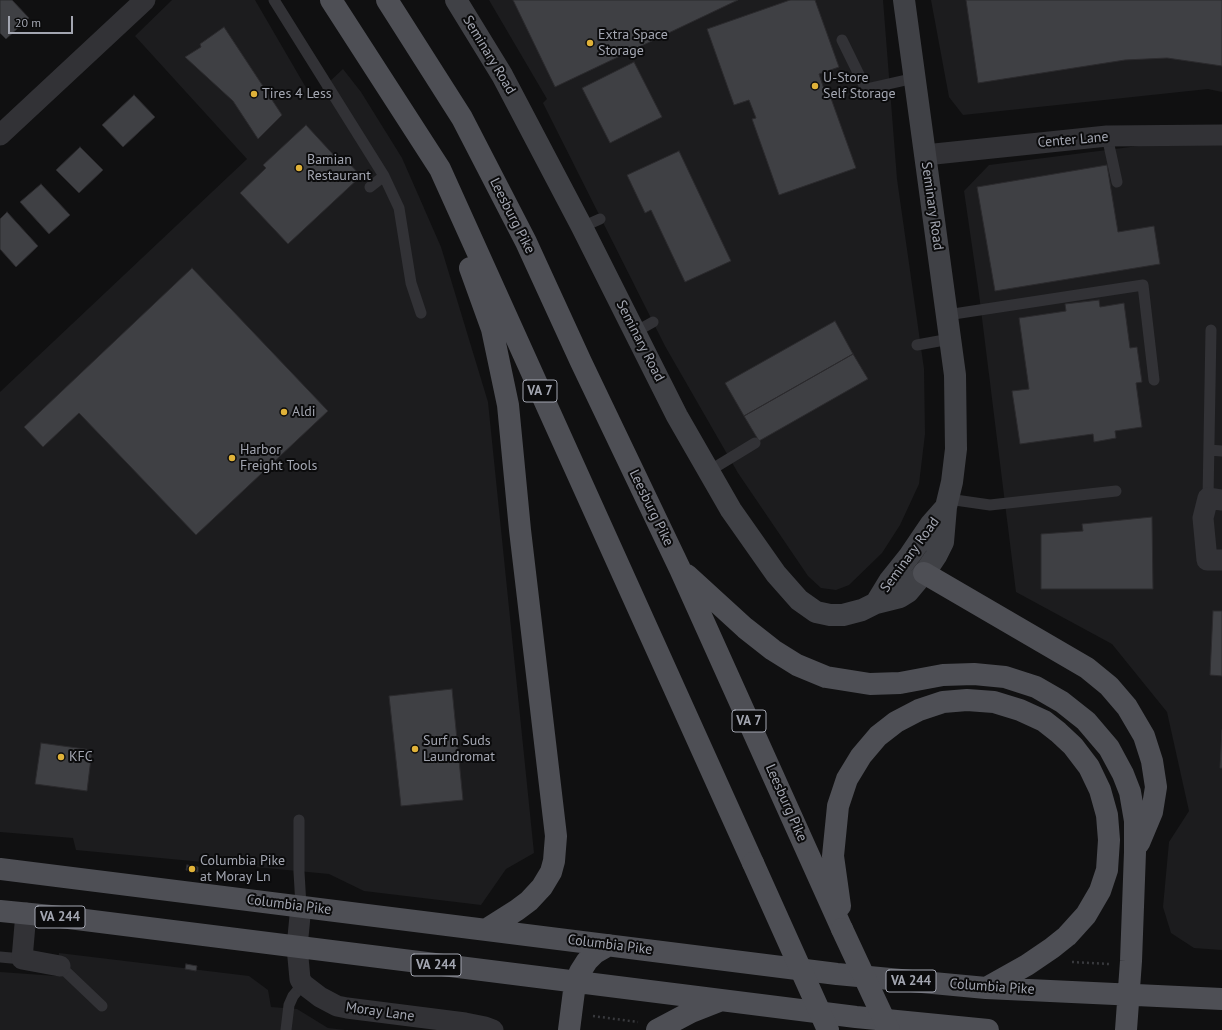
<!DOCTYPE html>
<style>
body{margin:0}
#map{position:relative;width:1222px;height:1030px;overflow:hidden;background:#101011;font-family:"PT Sans",sans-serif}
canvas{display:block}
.scale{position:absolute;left:8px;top:16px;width:65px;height:18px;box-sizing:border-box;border:2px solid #a3a6b1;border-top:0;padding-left:5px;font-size:12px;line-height:14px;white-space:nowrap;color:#a3a6b1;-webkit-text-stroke:3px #0b0b0c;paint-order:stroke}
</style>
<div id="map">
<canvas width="1222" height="1030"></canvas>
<div class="scale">20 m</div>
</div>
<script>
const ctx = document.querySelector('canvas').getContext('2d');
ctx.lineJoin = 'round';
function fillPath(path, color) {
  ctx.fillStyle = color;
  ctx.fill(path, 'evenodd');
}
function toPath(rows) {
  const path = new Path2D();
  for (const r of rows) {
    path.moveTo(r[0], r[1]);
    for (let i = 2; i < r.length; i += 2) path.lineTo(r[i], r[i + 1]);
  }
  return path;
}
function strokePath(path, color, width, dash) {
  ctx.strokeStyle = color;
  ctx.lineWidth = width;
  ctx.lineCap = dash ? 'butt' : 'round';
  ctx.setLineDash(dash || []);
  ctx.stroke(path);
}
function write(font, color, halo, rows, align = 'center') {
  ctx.font = font + ' "PT Sans",sans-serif';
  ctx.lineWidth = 4;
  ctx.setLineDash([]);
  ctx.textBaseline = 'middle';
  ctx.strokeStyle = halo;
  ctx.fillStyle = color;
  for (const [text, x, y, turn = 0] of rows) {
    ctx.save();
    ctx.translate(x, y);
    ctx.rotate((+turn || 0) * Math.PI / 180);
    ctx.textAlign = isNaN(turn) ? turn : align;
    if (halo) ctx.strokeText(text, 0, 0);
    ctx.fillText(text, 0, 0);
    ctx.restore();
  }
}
fillPath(toPath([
 [172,0,255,0,312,98,343,69,361,92,402,158,441,247,488,402,534,853,506,869,481,905,364,891,329,874,76,850,73,838,0,832,0,392,247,159,135,36],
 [489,0,883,0,897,179,924,369,925,434,919,484,900,525,882,553,849,585,836,590,821,588,808,576,738,473,665,346,543,103,547,99],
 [931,0,1222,0,1222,92,1208,89,963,115,949,97],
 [1193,139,1222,145,1222,950,1194,948,1171,933,1163,907,1169,842,1189,811,1167,712,1112,644,1016,592,979,294,964,191,989,165],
 [59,953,249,976,268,990,271,1007,297,1009,328,1028,345,1030,0,1030,0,972,56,976]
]), '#1c1c1e');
const building = toPath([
 [0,0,12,0,29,18,6,39,0,33,0,0],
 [513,0,738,0,555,87,513,0],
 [790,0,815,0,839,67,819,74,825,92,828,90,856,168,779,195,752,119,756,118,749,100,734,105,707,29,790,0],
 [966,0,1222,0,1222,66,1167,58,1125,60,978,83,966,0],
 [224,27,282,115,258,139,233,101,185,57,201,47,200,44,224,27],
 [634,62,662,117,610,143,582,88,634,62],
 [134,95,155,117,123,147,102,125,134,95],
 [306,125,341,163,345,159,361,176,288,244,240,193,266,168,263,165,306,125],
 [80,147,103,170,79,193,56,170,80,147],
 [679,151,731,261,685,282,651,210,645,213,627,175,679,151],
 [1107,165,1118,232,1154,226,1160,264,995,291,977,187,1107,165],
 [41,184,70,215,49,234,20,202,41,184],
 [7,212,38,246,16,267,0,249,0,219,7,212],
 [192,268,328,411,196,535,79,413,43,447,24,427,192,268],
 [1099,300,1100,307,1124,303,1130,348,1137,347,1142,382,1136,383,1142,427,1115,431,1116,438,1094,442,1093,434,1020,444,1012,391,1029,389,1019,318,1066,311,1065,304,1099,300],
 [835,321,853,354,744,416,725,383,835,321],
 [853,354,868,379,759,441,744,416,853,354],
 [1152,517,1153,589,1041,589,1041,534,1083,531,1082,524,1152,517],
 [1213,611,1222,611,1222,676,1210,675,1213,611],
 [452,689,463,800,401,806,389,696,452,689],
 [1222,730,1222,768,1220,768,1222,730],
 [41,743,92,750,87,791,35,784,41,743],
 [187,865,198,867,198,872,186,870,187,865],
 [186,964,197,966,196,971,185,969,186,964]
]);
fillPath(building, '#3f4044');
strokePath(building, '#2b2a2d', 1);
strokePath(toPath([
 [1072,962,1109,964],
 [593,1016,638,1022]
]), '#38393d', 2.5, [2, 3]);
strokePath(toPath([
 [274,0,384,176,399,208,411,283,421,313],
 [842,40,866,89,915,78],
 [1107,136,1117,182],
 [370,187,384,176],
 [582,227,600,219],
 [947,315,1143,285,1154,380],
 [635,332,653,322],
 [917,345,950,339],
 [1209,450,1222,451],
 [709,471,755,443],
 [1208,498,1211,330],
 [948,499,990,505,1116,491],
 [299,820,299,872,301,906],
 [0,957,22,959],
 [60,966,102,1006],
 [286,1030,289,1005,293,996,303,984]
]), '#323236', 11);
strokePath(toPath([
 [0,135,145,0],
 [925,155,1107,136,1222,135],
 [1222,500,1208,498,1203,518,1207,560,1222,560],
 [301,906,297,947,300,979,303,984,320,997,337,1006,347,1008,465,1023,485,1027,493,1030],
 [26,913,22,959,60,966]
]), '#323236', 21);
strokePath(toPath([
 [456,0,502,75,582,227,677,416,731,510,776,574,799,600,816,612,830,615,843,615,862,610,876,603,900,597,908,592,928,568,936,556,943,542,946,507,952,482,956,449,955,375,904,0],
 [876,603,890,580,910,555,931,524,946,507]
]), '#404146', 22);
strokePath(toPath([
 [331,0,440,169,753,863],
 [387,0,462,118,526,242,581,362,680,569,842,929],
 [470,268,492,329,508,405,520,530,556,836,554,861,551,872,542,887,529,901,517,910,487,929],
 [924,573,1087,668,1109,686,1127,707,1144,736,1152,761,1156,787,1152,812,1139,843],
 [687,575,745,628,773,650,797,665,826,677,870,684,900,683,943,675,974,674,1005,677,1036,687,1062,702,1086,721,1109,748,1123,774,1130,792,1135,821,1135,852,1131,961,1126,1030],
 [0,869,837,974,986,988,1222,999],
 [840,906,833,856,838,806,847,779,861,756,878,736,896,722,919,710,943,702,967,700,994,702,1020,710,1044,721,1058,732,1073,746,1089,767,1100,790,1107,815,1109,840,1107,870,1100,891,1086,915,1067,936,1052,948,1027,965,986,988],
 [0,911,61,917,856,1017,988,1030],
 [569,1030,575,983,580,972,587,961,595,953,609,945],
 [657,1030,691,1012,719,1001]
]), '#4e4f55', 22);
strokePath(toPath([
 [753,863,828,1030],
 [842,929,889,1030]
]), '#4e4f55', 22);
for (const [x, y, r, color] of [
 [590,43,4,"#e0b239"],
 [815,86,4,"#e0b239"],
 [254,94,4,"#e0b239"],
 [299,168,4,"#e0b239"],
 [284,412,4,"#e0b239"],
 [232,458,4,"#e0b239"],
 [415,749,4,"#e0b239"],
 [61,757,4,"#e0b239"],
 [192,869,4,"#e0b239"]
]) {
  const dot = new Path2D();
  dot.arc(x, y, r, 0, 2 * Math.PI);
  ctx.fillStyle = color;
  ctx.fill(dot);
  strokePath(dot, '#0b0b0c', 1.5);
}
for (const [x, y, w] of [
 [540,391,34],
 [749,721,34],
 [60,917,50],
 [436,965,50],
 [911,981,50]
]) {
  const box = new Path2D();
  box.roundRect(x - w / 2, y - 11, w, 22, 3);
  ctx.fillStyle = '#0b0b0c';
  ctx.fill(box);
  strokePath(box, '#a3a6b1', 1);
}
write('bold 13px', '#a3a6b1', null, [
 ["VA 7",540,391],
 ["VA 7",749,721],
 ["VA 244",60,917],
 ["VA 244",436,965],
 ["VA 244",911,981]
]);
write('14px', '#a3a6b1', '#0b0b0c', [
 ["Extra Space",598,35],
 ["Storage",598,51],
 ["U-Store",823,78],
 ["Self Storage",823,94],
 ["Tires 4 Less",262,94],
 ["Bamian",307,160],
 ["Restaurant",307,176],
 ["Aldi",292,412],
 ["Harbor",240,450],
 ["Freight Tools",240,466],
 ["Surf n Suds",423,741],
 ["Laundromat",423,757],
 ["KFC",69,757],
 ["Columbia Pike",200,861],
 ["at Moray Ln",200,877]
], 'left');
write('14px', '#a3a6b1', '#0b0b0c', [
 ["Seminary Road",489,55,59],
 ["Center Lane",1073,140,-5],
 ["Seminary Road",932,206,82],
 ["Leesburg Pike",512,216,63],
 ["Seminary Road",640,341,63],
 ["Leesburg Pike",651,508,64],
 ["Seminary Road",910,555,-54],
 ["Leesburg Pike",786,803,66],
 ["Columbia Pike",289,905,7],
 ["Columbia Pike",610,945,7],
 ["Columbia Pike",992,987,4],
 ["Moray Lane",380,1012,8]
]);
</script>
